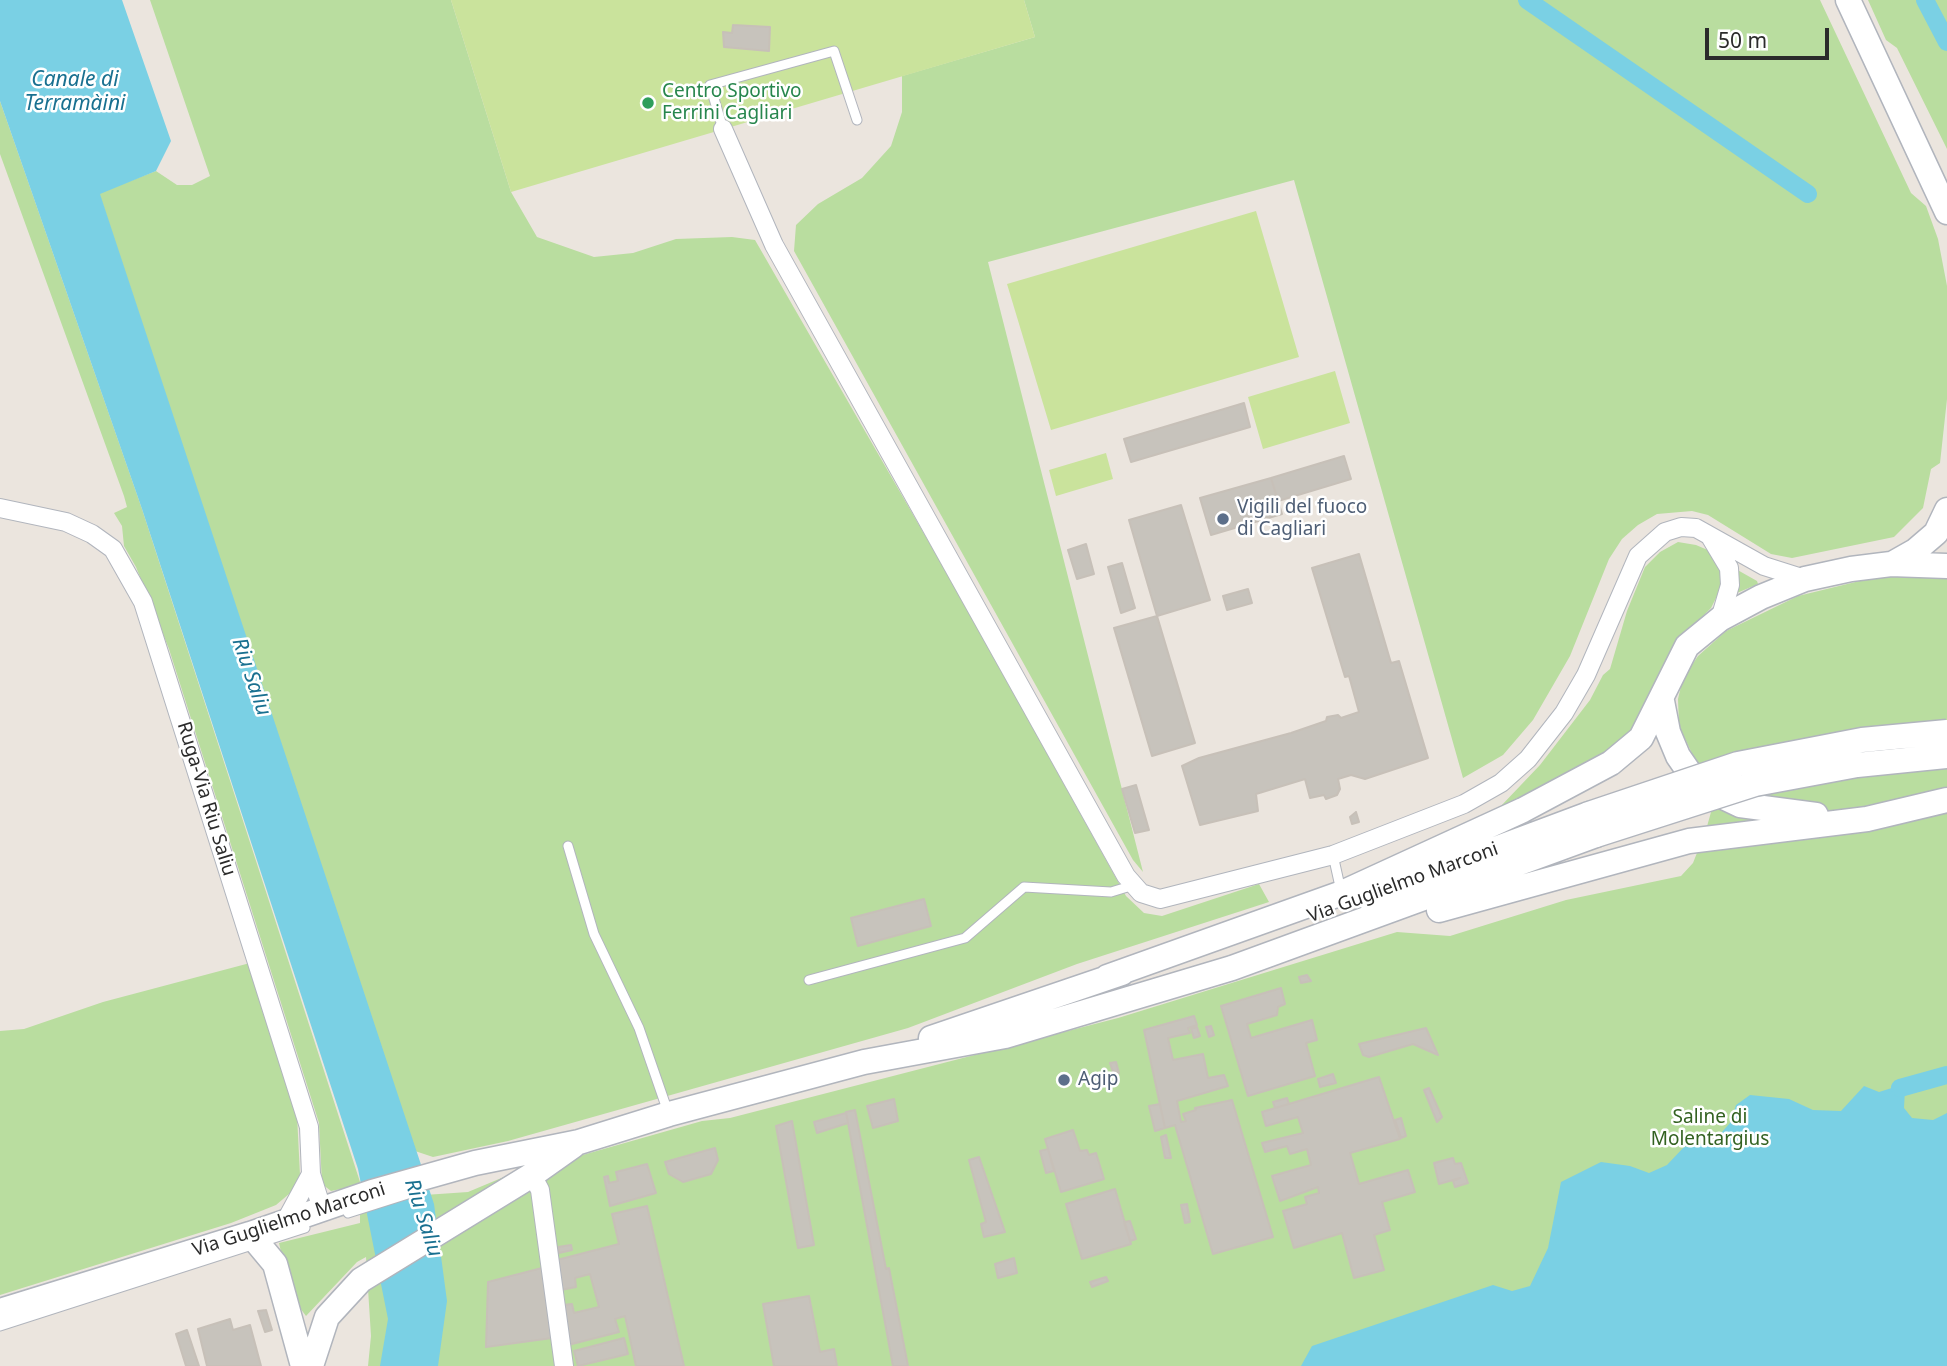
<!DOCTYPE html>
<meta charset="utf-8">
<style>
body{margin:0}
#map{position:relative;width:1947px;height:1366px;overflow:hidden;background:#ebe5de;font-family:"Noto Sans",sans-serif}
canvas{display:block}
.scale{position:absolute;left:1705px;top:28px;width:124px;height:32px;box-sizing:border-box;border:4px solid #2b2b2b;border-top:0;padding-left:9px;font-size:21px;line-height:24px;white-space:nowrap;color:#2b2b2b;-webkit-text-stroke:5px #fff;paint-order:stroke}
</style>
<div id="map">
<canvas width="1947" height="1366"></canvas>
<div class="scale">50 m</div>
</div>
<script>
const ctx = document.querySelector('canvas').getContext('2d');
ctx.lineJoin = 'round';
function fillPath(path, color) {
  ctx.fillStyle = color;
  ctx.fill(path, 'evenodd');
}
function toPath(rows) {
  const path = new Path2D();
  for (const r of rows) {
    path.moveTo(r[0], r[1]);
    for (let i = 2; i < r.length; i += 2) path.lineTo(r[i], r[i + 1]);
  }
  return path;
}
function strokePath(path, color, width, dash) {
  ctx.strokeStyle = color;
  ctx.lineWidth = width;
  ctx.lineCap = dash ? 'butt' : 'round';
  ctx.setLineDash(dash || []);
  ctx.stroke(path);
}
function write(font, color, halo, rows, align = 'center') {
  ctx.font = font + ' "Noto Sans",sans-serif';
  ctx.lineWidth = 5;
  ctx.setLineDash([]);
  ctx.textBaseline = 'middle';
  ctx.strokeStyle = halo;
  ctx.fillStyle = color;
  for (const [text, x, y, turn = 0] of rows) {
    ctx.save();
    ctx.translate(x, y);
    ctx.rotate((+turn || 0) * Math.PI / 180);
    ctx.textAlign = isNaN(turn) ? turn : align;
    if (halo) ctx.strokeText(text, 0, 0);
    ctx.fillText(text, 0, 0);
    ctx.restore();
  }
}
fillPath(toPath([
 [150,0,451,0,511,192,537,237,594,257,633,253,676,239,732,237,755,240,957,591,1126,896,1144,913,1162,916,1259,884,1269,902,1077,964,908,1028,508,1141,433,1157,415,1151,99,193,156,171,177,185,192,185,210,176],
 [1024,0,1820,0,1911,193,1926,206,1938,239,1947,286,1947,399,1940,463,1931,469,1923,508,1894,537,1792,558,1771,554,1708,515,1692,511,1657,514,1638,525,1622,539,1609,559,1570,656,1533,720,1503,755,1463,778,1294,180,988,262,1143,872,1133,860,794,251,796,225,818,204,862,178,891,146,902,112,902,76,1035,37],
 [1868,0,1947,0,1947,149,1897,48,1886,40],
 [0,101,142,509,361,1185,331,1191,322,1184,319,1123,169,649,136,567,124,546,122,526,114,513,127,507,124,496,0,154],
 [1678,542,1696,545,1710,551,1722,573,1722,586,1711,608,1675,644,1638,727,1614,749,1500,807,1540,765,1590,700,1603,675,1610,669,1627,611,1645,567,1660,552],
 [1734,568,1757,581,1758,584,1737,593],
 [1913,576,1947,578,1947,1366,368,1366,371,1336,366,1257,357,1262,306,1316,291,1296,279,1243,360,1223,360,1213,410,1196,468,1192,530,1166,558,1162,702,1121,730,1118,1118,1018,1397,932,1450,936,1566,900,1681,876,1693,863,1706,830,1720,780,1724,779,1696,762,1679,726,1678,699,1683,678,1698,656,1726,631,1798,596,1876,577],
 [250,963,297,1115,300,1175,296,1188,276,1205,231,1223,0,1295,0,1031,24,1029,103,1002]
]), '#b9dd9f');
fillPath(toPath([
 [451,0,1024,0,1035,37,511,192],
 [1256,211,1299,357,1051,430,1007,284],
 [1335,371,1350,423,1263,449,1248,397],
 [1106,453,1113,479,1056,496,1049,470]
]), '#cae39c');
fillPath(toPath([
 [0,0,122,0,171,141,156,171,100,194,434,1204,447,1301,438,1366,380,1366,388,1319,358,1169,142,509,0,101],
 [1864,1086,1879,1092,1895,1087,1905,1089,1904,1108,1912,1118,1933,1120,1947,1113,1947,1366,1301,1366,1312,1346,1493,1285,1512,1291,1530,1286,1548,1248,1561,1182,1601,1162,1630,1166,1649,1173,1667,1165,1684,1147,1714,1141,1730,1123,1736,1105,1750,1095,1789,1099,1813,1110,1841,1111]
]), '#7ad0e4');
strokePath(toPath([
 [1527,0,1808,194],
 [1925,0,1947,42],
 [1900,1088,1947,1075]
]), '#7ad0e4', 18);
const building = toPath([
 [733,25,770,27,769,51,724,47,723,32,732,33,733,25],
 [1244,403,1250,427,1131,462,1124,439,1244,403],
 [1344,456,1351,479,1278,501,1271,478,1344,456],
 [1271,478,1282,514,1211,535,1200,498,1271,478],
 [1181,505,1210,600,1157,616,1129,520,1181,505],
 [1086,544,1094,574,1077,579,1068,550,1086,544],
 [1359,554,1391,663,1399,661,1428,758,1365,779,1351,775,1338,779,1340,789,1337,795,1326,799,1324,795,1310,798,1305,779,1256,794,1258,811,1200,825,1182,766,1199,758,1291,733,1326,721,1327,717,1338,715,1341,718,1359,712,1349,676,1345,677,1312,568,1359,554],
 [1122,563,1135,608,1121,613,1108,567,1122,563],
 [1248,589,1252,603,1227,610,1223,596,1248,589],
 [1157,616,1195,743,1152,756,1114,628,1157,616],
 [1136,785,1149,830,1135,833,1122,789,1136,785],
 [1356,812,1359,822,1352,824,1350,817,1356,812],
 [924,899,931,926,858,946,851,918,924,899],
 [1307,975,1311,981,1301,983,1299,977,1307,975],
 [1281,988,1285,1004,1278,1007,1277,1015,1247,1024,1251,1038,1312,1020,1317,1040,1306,1043,1315,1076,1248,1096,1221,1006,1281,988],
 [1194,1016,1197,1025,1188,1028,1190,1033,1168,1038,1173,1060,1203,1054,1208,1078,1224,1075,1228,1086,1177,1101,1181,1122,1186,1121,1183,1114,1196,1110,1195,1108,1232,1100,1273,1237,1213,1254,1175,1125,1165,1128,1144,1030,1194,1016],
 [1211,1026,1214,1035,1209,1037,1206,1027,1211,1026],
 [1197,1027,1200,1036,1194,1038,1191,1029,1197,1027],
 [1426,1028,1438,1055,1413,1044,1369,1057,1363,1055,1359,1044,1426,1028],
 [1116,1062,1119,1073,1114,1075,1110,1063,1116,1062],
 [1333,1074,1336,1083,1320,1087,1318,1079,1333,1074],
 [1379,1077,1400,1139,1350,1153,1359,1184,1408,1170,1415,1192,1382,1202,1390,1230,1374,1235,1384,1270,1354,1278,1342,1233,1294,1248,1283,1211,1307,1204,1305,1197,1319,1193,1318,1187,1280,1201,1272,1176,1311,1165,1307,1149,1290,1154,1287,1146,1265,1152,1262,1143,1303,1133,1298,1117,1266,1126,1262,1112,1379,1077],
 [1429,1088,1442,1117,1437,1122,1424,1090,1429,1088],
 [1287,1098,1289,1104,1275,1108,1273,1102,1287,1098],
 [894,1099,898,1121,873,1128,867,1106,894,1099],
 [1160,1104,1165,1128,1155,1131,1149,1106,1160,1104],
 [855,1110,886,1269,889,1268,908,1366,893,1366,846,1112,855,1110],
 [846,1113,848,1123,817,1133,814,1122,846,1113],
 [1401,1118,1406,1136,1401,1138,1395,1120,1401,1118],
 [792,1121,814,1245,798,1248,776,1126,792,1121],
 [1073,1130,1080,1151,1087,1150,1089,1155,1096,1153,1104,1179,1061,1192,1045,1139,1073,1130],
 [1166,1135,1171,1158,1165,1158,1161,1137,1166,1135],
 [715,1148,718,1160,711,1174,683,1182,669,1174,665,1162,715,1148],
 [1048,1149,1054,1171,1046,1173,1040,1151,1048,1149],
 [979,1157,1005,1232,984,1237,981,1224,986,1222,969,1160,979,1157],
 [1453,1158,1455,1164,1461,1163,1468,1183,1455,1187,1453,1181,1460,1178,1439,1184,1434,1163,1453,1158],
 [647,1164,656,1193,610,1206,604,1177,608,1176,609,1183,618,1181,616,1172,647,1164],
 [1115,1189,1131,1244,1082,1259,1066,1204,1115,1189],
 [1187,1204,1190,1222,1185,1223,1181,1205,1187,1204],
 [647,1206,684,1366,636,1366,625,1316,615,1319,619,1332,568,1345,563,1305,572,1304,574,1313,599,1307,590,1274,575,1278,576,1287,561,1290,557,1260,619,1244,612,1214,647,1206],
 [1130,1221,1136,1239,1130,1241,1124,1222,1130,1221],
 [571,1245,572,1250,559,1253,558,1247,571,1245],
 [1014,1258,1017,1273,998,1278,995,1264,1014,1258],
 [542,1268,552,1338,486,1347,488,1282,542,1268],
 [1106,1277,1108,1281,1092,1287,1090,1282,1106,1277],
 [809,1296,820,1352,834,1349,837,1366,774,1366,763,1304,809,1296],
 [266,1310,272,1330,265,1332,258,1311,266,1310],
 [230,1319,233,1330,250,1325,261,1366,207,1366,198,1329,230,1319],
 [187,1330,199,1366,186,1366,176,1334,187,1330],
 [624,1338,628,1354,578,1366,574,1351,624,1338]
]);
fillPath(building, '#c7c3bc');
strokePath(building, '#c7c0b8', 2);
const service = toPath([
 [723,129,710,85,834,51,857,120],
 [568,846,594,934,639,1028,668,1112],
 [1333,855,1341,891],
 [809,980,965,938,1024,887,1111,892,1134,885],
 [348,1213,411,1193],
 [0,1326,305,1228]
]);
const minor = toPath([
 [723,129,774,245,1126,876,1141,893,1160,899,1333,855,1464,804,1501,783,1528,759,1564,713,1586,675,1638,556,1665,532,1681,527,1696,528,1764,566,1805,579],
 [0,508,66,522,92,534,113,549,143,602,309,1127,311,1174,322,1209],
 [1711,538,1729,568,1730,585,1720,619],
 [532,1175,540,1190,564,1366],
 [285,1222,311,1174]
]);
const secondary = toPath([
 [1848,0,1947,212],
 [1892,564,1915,551,1936,533,1947,510],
 [1662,701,1668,732,1678,756,1698,785,1740,805,1816,815],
 [1367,897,1589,814],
 [1439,910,1689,841,1867,819,1947,800],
 [1107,977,1342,893,1523,810,1611,763,1641,738,1687,646,1720,619,1761,597,1805,579,1851,569,1891,564,1947,566],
 [931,1038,1122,973],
 [250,1234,275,1264,303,1366],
 [0,1311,250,1234,372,1192,475,1163,579,1142,669,1114,864,1062,1005,1036,1232,968,1596,835],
 [311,1366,327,1317,361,1280,532,1175,573,1146]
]);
strokePath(service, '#b1b5bd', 11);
strokePath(minor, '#b1b5bd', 20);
strokePath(secondary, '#b1b5bd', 27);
strokePath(service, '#fff', 9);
strokePath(minor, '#fff', 18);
strokePath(secondary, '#fff', 24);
const secondaryBridge = toPath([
 [1589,814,1738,764,1862,740,1947,732],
 [1596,835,1755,784,1857,765,1947,756]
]);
strokePath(secondaryBridge, '#b1b5bd', 27, []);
strokePath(secondaryBridge, '#fff', 24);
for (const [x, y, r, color] of [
 [648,103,7,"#2e9e5b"],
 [1223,519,7,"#5c6f8a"],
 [1064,1080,7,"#5c6f8a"]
]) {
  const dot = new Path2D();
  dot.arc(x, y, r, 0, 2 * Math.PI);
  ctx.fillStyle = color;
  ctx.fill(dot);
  strokePath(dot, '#fff', 2.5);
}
write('19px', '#27864d', '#fff', [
 ["Centro Sportivo",662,92],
 ["Ferrini Cagliari",662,114]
], 'left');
write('19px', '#4e5e75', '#fff', [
 ["Vigili del fuoco",1237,508],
 ["di Cagliari",1237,530],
 ["Agip",1078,1080]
], 'left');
write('19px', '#2b2b2b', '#fff', [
 ["Ruga-Via Riu Saliu",206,799,73],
 ["Via Guglielmo Marconi",1403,883,-20],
 ["Via Guglielmo Marconi",289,1220,-18]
]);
write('19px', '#336221', '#fff', [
 ["Saline di",1710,1118],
 ["Molentargius",1710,1140]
]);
write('italic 21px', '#197090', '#fff', [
 ["Canale di",75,80],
 ["Terramàini",75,104],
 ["Riu Saliu",251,677,71],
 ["Riu Saliu",423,1218,72]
]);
</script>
